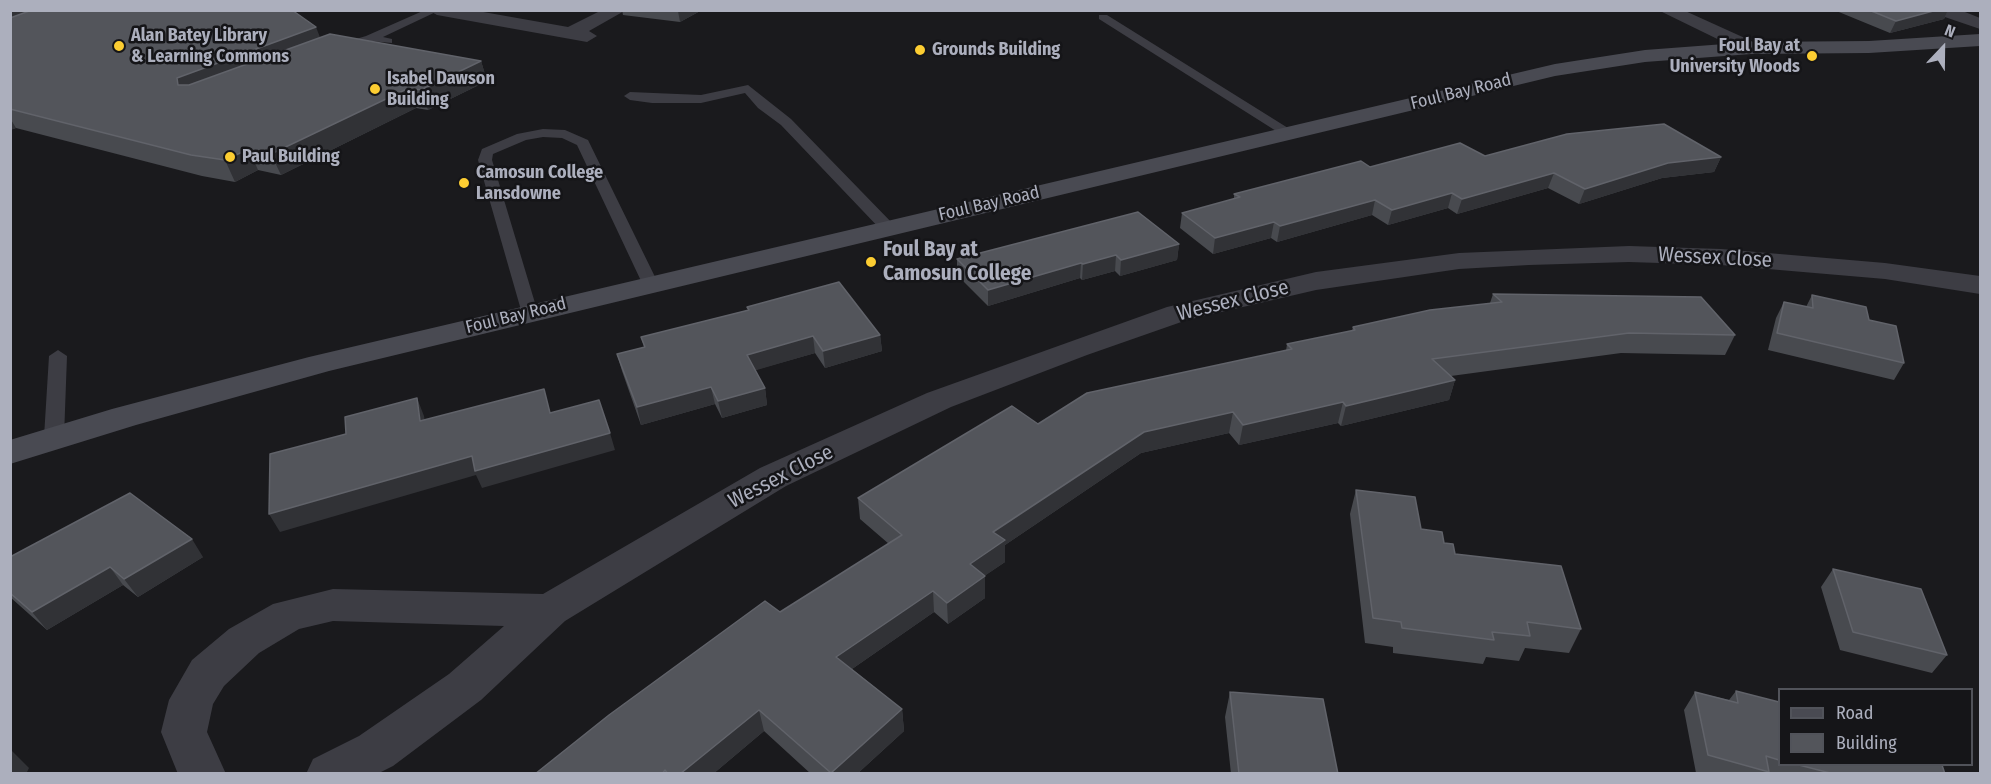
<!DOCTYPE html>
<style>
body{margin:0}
#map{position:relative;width:1991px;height:784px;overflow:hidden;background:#1a1a1d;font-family:"Fira Sans Condensed",sans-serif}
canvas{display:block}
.frame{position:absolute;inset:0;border:12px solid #acafbd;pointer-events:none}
.legend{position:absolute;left:1778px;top:688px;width:195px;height:78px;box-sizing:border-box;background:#151518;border:2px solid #51535a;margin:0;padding:8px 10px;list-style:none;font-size:18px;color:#acafbd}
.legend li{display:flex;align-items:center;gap:12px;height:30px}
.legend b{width:30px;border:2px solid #51535a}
.north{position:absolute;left:1913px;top:18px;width:60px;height:60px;-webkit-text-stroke:4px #151518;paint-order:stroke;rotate:22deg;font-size:16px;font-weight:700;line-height:24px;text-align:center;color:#acafbd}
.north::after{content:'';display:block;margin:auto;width:21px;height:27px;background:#acafbd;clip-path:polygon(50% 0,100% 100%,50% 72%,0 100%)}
</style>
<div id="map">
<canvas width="1991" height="784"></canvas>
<div class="frame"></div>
<ul class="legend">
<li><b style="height:8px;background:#494a52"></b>Road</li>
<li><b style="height:16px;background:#53555b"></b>Building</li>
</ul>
<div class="north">N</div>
</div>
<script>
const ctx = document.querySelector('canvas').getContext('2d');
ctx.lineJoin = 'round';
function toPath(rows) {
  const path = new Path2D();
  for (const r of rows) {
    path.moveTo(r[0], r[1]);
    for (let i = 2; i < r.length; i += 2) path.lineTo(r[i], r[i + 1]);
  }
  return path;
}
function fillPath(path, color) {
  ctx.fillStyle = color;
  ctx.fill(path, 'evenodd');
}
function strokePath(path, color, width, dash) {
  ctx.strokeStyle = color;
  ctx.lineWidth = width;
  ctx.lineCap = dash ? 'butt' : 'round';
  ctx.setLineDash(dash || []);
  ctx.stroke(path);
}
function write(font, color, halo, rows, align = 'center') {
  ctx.font = font + ' "Fira Sans Condensed",sans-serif';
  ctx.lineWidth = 5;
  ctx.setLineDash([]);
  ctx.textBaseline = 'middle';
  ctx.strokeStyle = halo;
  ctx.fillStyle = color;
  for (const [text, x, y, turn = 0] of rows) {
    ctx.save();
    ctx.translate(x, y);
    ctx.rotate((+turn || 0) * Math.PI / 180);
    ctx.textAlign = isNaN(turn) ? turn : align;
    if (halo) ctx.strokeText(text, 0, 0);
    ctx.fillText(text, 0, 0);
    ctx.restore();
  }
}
fillPath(toPath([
 [425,10,440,10,383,37,392,39,392,43,370,41,339,49,333,46,366,36,425,10],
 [1099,15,1107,15,1296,133,1289,137,1284,136,1099,19,1099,15],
 [748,85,791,119,894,225,896,228,894,231,882,231,781,125,758,108,745,93,701,103,652,103,630,100,624,96,630,92,701,95,748,85],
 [543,129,565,130,588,140,658,283,656,287,650,288,642,283,577,145,562,138,543,137,526,140,493,154,492,160,538,313,529,318,523,317,478,160,482,149,517,134,543,129],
 [58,350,67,356,64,437,61,442,54,444,47,442,44,437,49,356,58,350]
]), '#3d3d44');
fillPath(toPath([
 [428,10,472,10,568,27,602,10,626,10,589,31,597,36,587,42,437,15,428,10],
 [1658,10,1683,10,1758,44,1761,48,1758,52,1744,52,1658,10],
 [1933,10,1960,10,1980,18,1980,29,1936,14,1933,10],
 [1629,246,1721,249,1885,263,1980,276,1980,294,1885,279,1721,265,1629,262,1529,265,1459,269,1316,290,1187,320,1087,355,951,407,786,486,565,621,481,700,393,766,377,774,306,774,313,759,359,736,449,674,504,626,333,621,299,629,259,653,224,686,213,704,207,732,226,774,178,774,161,732,169,700,192,660,229,629,273,604,333,589,543,594,760,468,927,393,1167,307,1316,272,1459,253,1629,246]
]), '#3d3d44');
fillPath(toPath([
 [1980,34,1980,46,1869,53,1751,54,1645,62,1555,76,329,371,136,425,10,464,10,440,112,409,309,357,1555,64,1645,50,1751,42,1869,41,1980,34]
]), '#494a52');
fillPath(toPath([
 [10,10,320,38,481,61,487,81,428,110,416,108,281,175,258,170,235,182,202,176,16,128,10,130],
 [622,10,702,10,680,22,623,15],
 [1834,10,1948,10,1944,19,1890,33],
 [1485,156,1721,157,1714,172,1662,178,1579,204,1548,188,1457,214,1448,208,1388,225,1372,215,1277,242,1271,238,1213,254,1180,228,1182,213,1234,199,1234,194,1370,167],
 [1179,244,1177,260,1120,276,1115,271,1082,280,1080,278,988,306,957,275,957,259],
 [1493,294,1735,335,1725,355,1621,353,1451,376,1455,380,1449,400,1341,426,1338,423,1239,445,1229,433,1141,453,1005,545,1005,562,984,576,985,576,985,598,948,624,934,612,852,669,902,709,904,731,857,774,811,774,764,731,713,774,535,774,780,612,889,544,860,519,858,498,1038,424,1286,351,1287,344,1352,331,1353,327,1490,303],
 [1812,295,1869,320,1904,363,1894,380,1768,350,1776,318,1784,302,1806,307],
 [747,307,880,335,882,351,825,368,815,353,755,370,765,388,767,405,722,418,715,404,641,425,622,371,617,354,644,347,641,337,748,310],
 [1356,490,1444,543,1455,554,1581,629,1569,653,1525,648,1519,661,1486,657,1483,664,1393,653,1393,647,1365,643,1350,514],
 [10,557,203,557,138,597,123,585,47,630,10,597],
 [1833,569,1947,655,1932,673,1840,650,1821,587],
 [1736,691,1779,702,1779,765,1942,765,1945,774,1696,773,1684,710,1695,692,1729,700],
 [1230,692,1338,774,1231,774,1225,717]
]), '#484a4f');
fillPath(toPath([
 [10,10,66,10,10,27],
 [702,10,680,22,678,11],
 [1937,10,1948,10,1944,19,1890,33,1896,21],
 [316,27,323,45,186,98,178,85,177,78],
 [481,61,487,81,428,110,421,90],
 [409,88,416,108,281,175,271,154],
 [10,118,16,128,10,130],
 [249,149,258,170,235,182,225,160],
 [1721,157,1714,172,1662,178,1579,204,1585,189,1668,163],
 [1554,173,1548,188,1457,214,1462,199],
 [1452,193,1448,208,1388,225,1392,210],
 [1375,200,1372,215,1277,242,1280,226],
 [1274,222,1271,238,1213,254,1215,238],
 [1179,244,1177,260,1120,276,1121,260],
 [1116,255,1115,271,1082,280,1083,264],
 [1081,263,1080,278,988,306,988,290],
 [880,335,882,351,825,368,823,351],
 [813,336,815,353,750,372,747,355],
 [1455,380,1449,400,1341,426,1346,406],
 [711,387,715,404,641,425,637,407],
 [765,388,767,405,722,418,718,401],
 [417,398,424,416,428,439,420,421],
 [1343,402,1338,423,1239,445,1243,425],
 [1233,412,1229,433,1141,453,1005,545,1005,562,970,586,970,564,993,532,1144,432],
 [610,433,615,450,482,488,476,475,280,532,269,514,472,456],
 [192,539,203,557,138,597,124,579],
 [110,567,123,585,47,630,32,612],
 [985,576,985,598,948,624,947,603],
 [933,591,934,612,839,678,836,657],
 [902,709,904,731,857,774,831,774,831,773],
 [759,710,764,731,713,774,680,774],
 [10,749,29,768,26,774,10,774]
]), '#313236');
const building = toPath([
 [32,10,292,10,316,27,177,78,178,85,189,85,330,34,481,61,421,90,409,88,271,154,249,149,225,160,191,155,10,109,10,18,32,10],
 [1869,10,1937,10,1896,21,1869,10],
 [1664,124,1721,157,1668,163,1585,189,1554,173,1462,199,1452,193,1392,210,1375,200,1280,226,1274,222,1215,238,1182,213,1240,197,1234,194,1361,161,1370,167,1460,143,1485,156,1567,134,1664,124],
 [1138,212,1179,244,1121,260,1116,255,1083,264,1081,263,988,290,957,259,1138,212],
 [839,282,880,335,823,351,813,336,747,355,765,388,718,401,711,387,637,407,617,354,645,347,641,337,749,310,747,307,839,282],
 [1493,294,1701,297,1735,335,1629,333,1432,359,1455,380,1346,406,1343,402,1243,425,1233,412,1144,432,993,532,1005,540,970,564,985,576,947,603,933,591,836,657,902,709,831,773,759,710,680,774,668,774,665,770,662,774,535,774,609,715,765,601,780,612,902,535,858,498,1012,406,1038,424,1087,393,1292,349,1287,344,1355,330,1353,327,1430,310,1502,302,1493,294],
 [1812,295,1866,307,1869,320,1896,326,1904,363,1777,333,1784,302,1813,308,1812,295],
 [544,389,550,413,599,400,610,433,475,471,472,456,269,514,270,454,346,434,345,417,417,398,420,421,544,389],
 [1356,490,1415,497,1421,529,1442,532,1444,543,1453,544,1455,554,1561,566,1581,629,1527,622,1530,636,1492,632,1494,640,1402,628,1401,622,1373,618,1356,490],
 [130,493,192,539,124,579,110,567,32,612,10,593,10,557,130,493],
 [1833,569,1921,589,1947,655,1853,632,1833,569],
 [1736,691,1779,702,1779,760,1766,756,1769,772,1708,755,1695,692,1738,703,1736,691],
 [1230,692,1323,699,1338,774,1239,774,1230,692],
 [1799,765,1942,765,1945,774,1834,774,1799,765]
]);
fillPath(building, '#53555b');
strokePath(building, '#61636a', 1.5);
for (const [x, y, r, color] of [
 [119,46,6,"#fccd32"],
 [920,50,6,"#fccd32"],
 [1812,56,6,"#fccd32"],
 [375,89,6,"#fccd32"],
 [230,157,6,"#fccd32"],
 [464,183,6,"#fccd32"],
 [871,262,6,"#fccd32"]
]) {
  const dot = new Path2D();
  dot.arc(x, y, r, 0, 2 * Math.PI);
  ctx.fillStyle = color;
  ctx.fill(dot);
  strokePath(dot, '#151518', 2);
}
write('bold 18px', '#acafbd', '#151518', [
 ["Alan Batey Library",131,36],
 ["& Learning Commons",131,57],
 ["Foul Bay at",1800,46,"right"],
 ["University Woods",1800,67,"right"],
 ["Grounds Building",932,50],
 ["Isabel Dawson",387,79],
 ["Building",387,100],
 ["Paul Building",242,157],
 ["Camosun College",476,173],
 ["Lansdowne",476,194]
], 'left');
write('18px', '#acafbd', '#151518', [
 ["Foul Bay Road",1461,92,-14],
 ["Foul Bay Road",989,204,-13],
 ["Foul Bay Road",516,316,-14]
]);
write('bold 21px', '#acafbd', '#151518', [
 ["Foul Bay at",883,250],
 ["Camosun College",883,274]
], 'left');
write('21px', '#acafbd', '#151518', [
 ["Wessex Close",1715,258,3],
 ["Wessex Close",1233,301,-14],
 ["Wessex Close",781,477,-27]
]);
</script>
